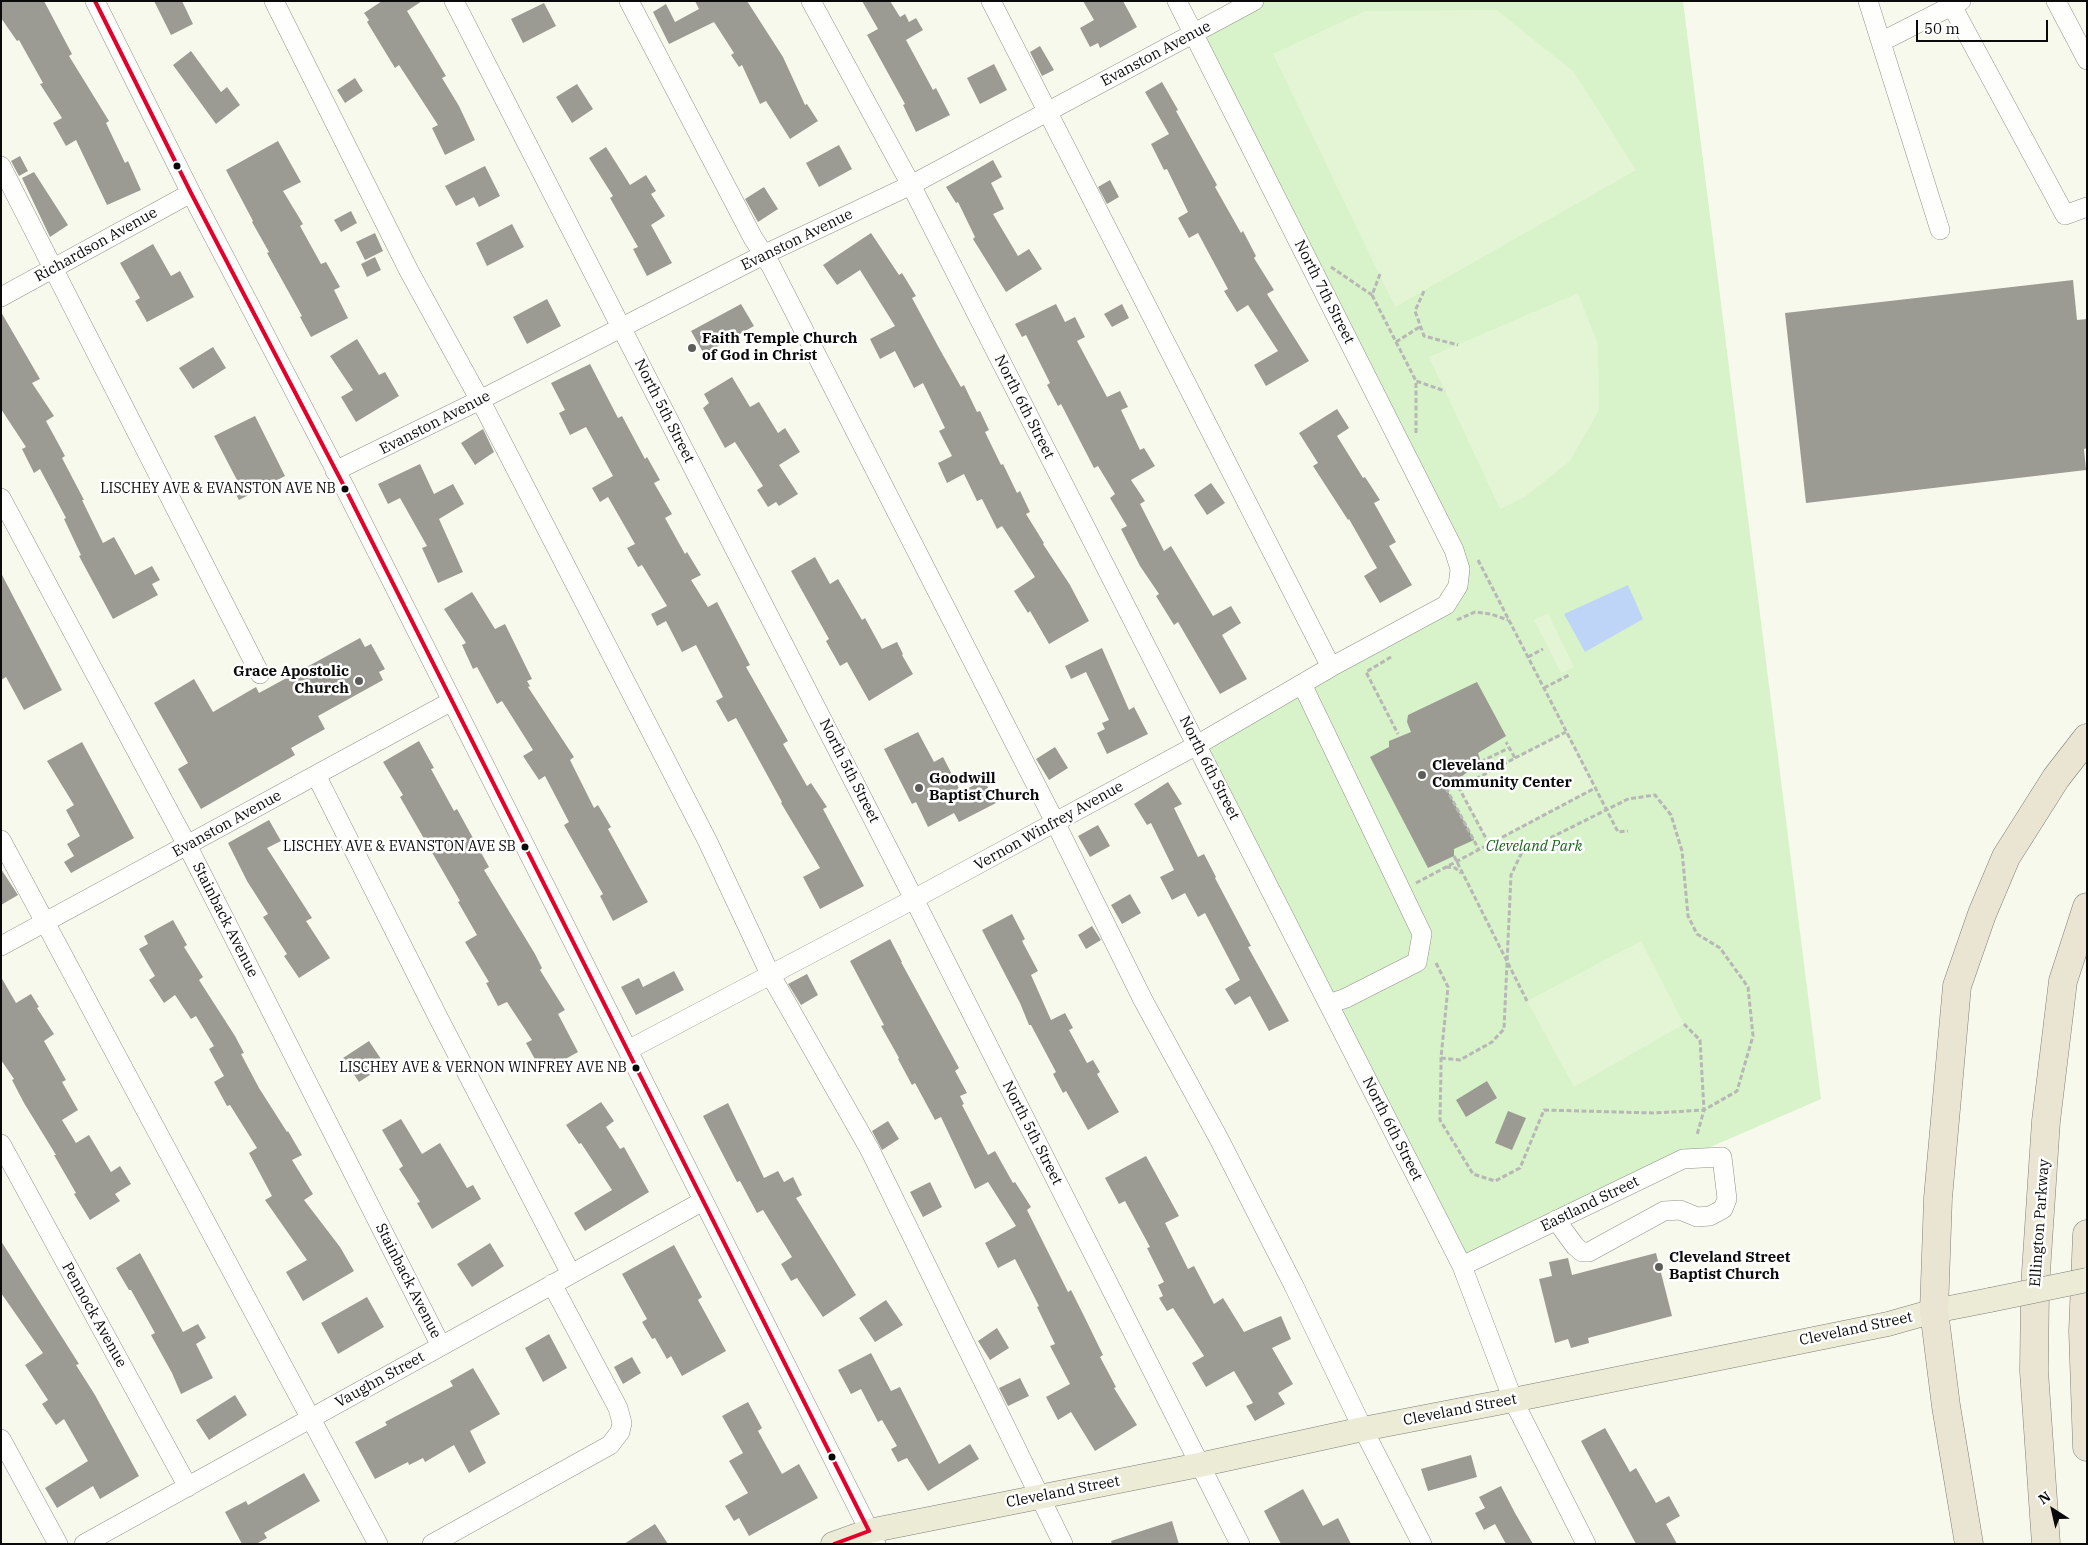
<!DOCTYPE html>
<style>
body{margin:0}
#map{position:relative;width:2088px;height:1545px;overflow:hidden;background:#f8f9ed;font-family:"IBM Plex Serif",serif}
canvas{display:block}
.frame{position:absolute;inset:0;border:2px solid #0a0a0a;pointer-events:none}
.north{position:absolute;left:2028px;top:1485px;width:50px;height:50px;-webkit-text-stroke:4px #fff;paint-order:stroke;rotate:325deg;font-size:14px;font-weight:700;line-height:20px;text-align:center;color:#0a0a0a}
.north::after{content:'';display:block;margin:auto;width:18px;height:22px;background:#0a0a0a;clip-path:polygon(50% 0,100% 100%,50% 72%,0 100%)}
.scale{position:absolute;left:1916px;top:20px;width:132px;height:22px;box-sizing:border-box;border:2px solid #0a0a0a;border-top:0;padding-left:6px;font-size:15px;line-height:18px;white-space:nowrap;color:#0a0a0a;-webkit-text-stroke:4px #fff;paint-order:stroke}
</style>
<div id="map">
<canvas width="2088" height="1545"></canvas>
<div class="frame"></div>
<div class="north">N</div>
<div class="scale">50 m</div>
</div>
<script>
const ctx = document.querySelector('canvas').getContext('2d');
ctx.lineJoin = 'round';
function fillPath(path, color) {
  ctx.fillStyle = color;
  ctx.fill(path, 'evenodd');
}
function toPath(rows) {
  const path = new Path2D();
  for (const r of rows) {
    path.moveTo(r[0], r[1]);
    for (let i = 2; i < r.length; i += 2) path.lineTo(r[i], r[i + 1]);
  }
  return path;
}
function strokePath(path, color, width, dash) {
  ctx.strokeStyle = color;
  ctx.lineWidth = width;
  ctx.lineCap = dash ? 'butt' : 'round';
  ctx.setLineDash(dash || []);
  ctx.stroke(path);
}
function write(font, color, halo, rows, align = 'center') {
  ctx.font = font + ' "IBM Plex Serif",serif';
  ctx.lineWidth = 5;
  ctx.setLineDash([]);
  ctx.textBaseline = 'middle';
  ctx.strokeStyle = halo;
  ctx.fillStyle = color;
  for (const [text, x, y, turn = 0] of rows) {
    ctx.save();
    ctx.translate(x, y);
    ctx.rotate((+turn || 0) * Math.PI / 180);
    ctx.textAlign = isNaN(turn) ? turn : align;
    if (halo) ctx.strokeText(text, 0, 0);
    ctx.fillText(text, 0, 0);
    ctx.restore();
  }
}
fillPath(toPath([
 [1252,1,1683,1,1821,1099,1683,1159,1462,1266,1197,745,1446,605,1454,550,1195,34]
]), '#d8f2ca');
fillPath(toPath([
 [1497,10,1574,72,1636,170,1395,307,1273,54,1365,11],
 [1578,293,1598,344,1599,410,1570,461,1525,497,1500,509,1429,357],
 [1548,613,1574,667,1561,673,1534,620],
 [1566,732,1595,788,1489,844,1459,788],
 [1641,941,1684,1024,1574,1087,1527,1001]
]), '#e4f5d5');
fillPath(toPath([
 [1628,585,1643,619,1585,652,1564,614]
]), '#bfd5f7');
fillPath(toPath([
 [1,1,44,1,72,54,69,56,109,121,106,123,125,163,128,161,141,190,107,205,76,140,66,146,53,123,62,118,40,84,43,83,19,40,17,41,1,18],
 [154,1,182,1,193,24,171,35],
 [382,1,422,1,407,11,446,76,442,78,459,106,475,140,445,155,432,128,438,125,399,65,395,68,367,22,369,20,364,13],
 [695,1,747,1,783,57,805,105,807,104,818,121,790,139,766,101,760,104,742,65,739,67,731,55,734,53,714,22,669,44,653,12,666,4,675,22,699,9],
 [862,1,890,1,900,17,905,14,909,22,916,18,923,30,906,40,933,90,936,88,950,115,916,132,903,105,905,104,867,35,878,29],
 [1083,1,1123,1,1137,27,1100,48,1098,43,1090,47,1080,28,1094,20],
 [544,3,556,26,523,43,511,19],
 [1040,46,1054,70,1042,76,1030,52],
 [191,51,221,92,227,87,240,105,216,124,173,65],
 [994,64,1007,90,980,104,967,78],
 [355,78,363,91,345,103,337,90],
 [1162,82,1178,110,1176,111,1217,185,1215,187,1241,233,1243,231,1256,256,1254,258,1274,290,1267,294,1309,361,1266,386,1254,365,1278,351,1248,305,1237,312,1224,291,1228,289,1198,233,1189,238,1178,218,1188,212,1167,169,1164,170,1151,144,1169,134,1145,92],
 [577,84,593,109,572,123,556,97],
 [278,141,301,182,283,191,303,224,300,226,321,264,326,262,340,287,334,290,348,318,311,337,300,317,302,316,267,253,269,252,252,222,253,221,226,170],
 [839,145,852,169,819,187,806,163],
 [606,147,630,185,646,175,656,191,651,194,665,216,651,225,672,263,647,276,633,249,638,247,610,198,613,196,589,158],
 [20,156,28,171,19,176,11,161],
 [993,160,1002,177,991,183,1004,209,993,214,1018,256,1029,249,1042,269,1006,292,973,239,975,237,958,202,956,203,946,187],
 [485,166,500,196,479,207,474,197,456,206,445,186],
 [34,172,68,225,50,237,22,178],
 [1110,180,1119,197,1107,204,1098,187],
 [764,187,778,209,758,222,745,199],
 [351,211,357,223,341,232,334,220],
 [512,224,524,247,487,266,476,243],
 [375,233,383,251,365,260,356,242],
 [871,233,899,275,902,273,916,296,912,298,939,348,961,387,964,385,977,412,980,411,989,430,985,432,1001,465,1003,464,1017,493,1020,491,1030,512,1026,514,1044,543,1043,544,1070,585,1089,621,1049,644,1030,611,1028,613,1014,591,1035,577,1002,526,997,529,982,499,977,501,964,474,947,483,938,463,952,456,939,431,945,428,923,383,914,388,895,351,880,359,870,339,895,326,860,270,837,285,823,265],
 [153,244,171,276,180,271,194,297,147,322,135,301,140,298,120,263],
 [375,257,381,270,367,277,361,264],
 [2073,280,2077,320,2087,319,2087,448,2084,449,2086,470,1806,503,1785,313],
 [547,299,561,326,527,344,513,317],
 [741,304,754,326,704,354,691,331],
 [1056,304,1065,322,1075,317,1085,337,1077,341,1107,397,1120,391,1128,407,1121,410,1140,450,1144,448,1155,466,1131,480,1145,501,1140,504,1164,551,1171,546,1213,616,1231,606,1241,623,1222,635,1247,679,1220,694,1178,622,1174,625,1156,596,1159,594,1140,566,1121,529,1127,526,1110,498,1115,494,1098,466,1094,468,1061,404,1058,406,1047,385,1050,383,1026,335,1022,337,1015,324],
 [1122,304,1129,318,1112,327,1104,314],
 [1,312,40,379,32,383,54,416,46,421,65,456,62,458,84,500,82,500,103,543,114,537,135,575,152,566,160,580,152,584,158,595,113,619,79,556,81,555,64,519,66,518,40,469,34,473,22,449,26,447,1,409],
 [357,339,379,375,385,372,399,396,356,422,341,397,353,390,330,356],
 [213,347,226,368,193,389,179,368],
 [590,364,618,418,622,416,645,459,647,457,660,480,654,483,672,514,665,518,685,554,687,552,701,575,691,580,708,607,717,602,750,665,746,667,788,741,783,744,807,786,811,783,827,807,823,809,864,886,820,909,803,877,820,868,781,803,782,802,736,718,728,722,716,701,723,697,696,645,682,652,666,621,657,626,651,614,667,606,642,565,638,567,627,548,635,544,608,497,600,502,592,488,613,476,586,427,570,435,559,413,565,410,551,383],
 [732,377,750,407,759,402,778,433,785,428,800,452,779,465,798,494,779,506,776,502,768,507,757,490,763,486,735,442,725,448,703,408,709,403,704,394],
 [1337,409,1349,428,1337,436,1363,478,1365,477,1380,500,1374,503,1396,542,1389,546,1412,585,1380,603,1364,576,1377,568,1349,519,1348,520,1313,466,1318,463,1299,433],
 [255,416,285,476,239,500,231,486,238,482,214,436],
 [483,429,494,452,475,465,461,443],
 [420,464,434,494,453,484,464,504,439,519,463,572,438,583,422,548,427,546,400,498,388,504,378,484],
 [1211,483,1225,503,1207,515,1194,495],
 [815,557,830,584,838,579,862,620,865,618,882,649,897,642,903,654,902,655,913,674,869,701,847,662,840,666,826,641,829,639,791,571],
 [1,573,62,690,24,710,6,677,1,680],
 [472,592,495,629,505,624,532,679,527,681,530,686,528,687,574,757,570,760,594,808,598,805,611,827,608,829,648,902,613,921,600,896,603,894,564,825,569,822,545,776,539,780,523,756,533,750,502,701,497,704,477,667,473,669,462,645,466,643,444,609],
 [360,638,365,647,371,644,385,669,379,672,383,680,318,716,325,729,291,748,295,755,201,809,178,769,188,763,154,703,194,679,213,712,256,687,259,693],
 [1102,648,1129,710,1134,707,1148,734,1107,754,1097,733,1105,729,1102,723,1109,720,1086,672,1071,679,1065,666],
 [1477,682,1506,736,1478,753,1481,762,1446,788,1474,840,1454,849,1454,856,1428,868,1370,757,1389,747,1389,741,1411,732,1407,722,1408,715],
 [918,732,934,762,943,757,961,792,984,780,996,803,959,822,954,813,928,827,916,802,912,804,884,749],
 [419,741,434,768,431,769,454,811,457,809,489,867,484,870,535,954,542,968,540,970,565,1010,558,1014,578,1052,542,1072,526,1043,532,1040,507,1002,498,1006,486,983,489,982,465,942,477,935,458,902,460,901,400,797,403,795,383,762],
 [82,742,134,838,71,873,64,862,74,856,67,844,80,836,66,810,74,805,47,761],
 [1055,747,1068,768,1049,780,1036,759],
 [1168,782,1182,804,1174,808,1198,857,1204,854,1216,877,1215,878,1251,946,1248,947,1289,1021,1269,1031,1250,996,1235,1005,1225,989,1240,980,1205,913,1198,917,1185,893,1172,900,1160,877,1174,870,1151,823,1147,825,1134,804],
 [269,820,281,841,267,848,312,918,306,921,330,958,299,978,284,956,287,954,263,917,268,914,247,881,228,843],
 [1098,825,1110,846,1090,857,1078,836],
 [1,869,18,895,1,905],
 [1130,894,1141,913,1122,924,1111,905],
 [1012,914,1025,939,1022,941,1038,971,1031,975,1051,1020,1065,1013,1073,1028,1069,1030,1087,1063,1093,1060,1100,1072,1097,1074,1119,1112,1088,1130,1066,1091,1063,1093,1053,1074,1056,1072,1031,1025,1029,1025,1020,1003,982,930],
 [173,920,187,945,184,947,203,977,199,980,235,1036,244,1053,241,1054,259,1088,287,1132,288,1131,302,1155,292,1160,313,1194,304,1200,340,1247,354,1271,303,1301,286,1272,307,1260,265,1200,272,1196,249,1153,257,1148,230,1105,227,1106,214,1082,224,1076,209,1049,214,1046,196,1016,191,1019,175,995,164,1003,149,980,155,976,139,949,148,944,144,936],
 [1092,926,1101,940,1086,949,1078,935],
 [890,939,902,962,901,962,959,1068,955,1071,967,1093,960,1096,964,1104,962,1105,988,1155,995,1151,1013,1183,1015,1182,1031,1207,1027,1210,1068,1292,1071,1290,1085,1318,1103,1355,1100,1357,1116,1387,1114,1388,1137,1425,1095,1451,1071,1412,1058,1420,1046,1397,1070,1384,1050,1346,1055,1344,1037,1307,1039,1306,1015,1259,998,1268,985,1243,1016,1226,988,1182,975,1189,941,1117,935,1120,915,1083,912,1085,898,1059,899,1058,881,1026,884,1025,850,961],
 [674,971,684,990,636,1015,621,987,639,978,643,987],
 [807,974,818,995,801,1005,788,984],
 [1,977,16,1003,31,994,39,1007,37,1008,54,1034,44,1041,66,1080,62,1082,78,1110,62,1120,76,1143,89,1135,111,1172,120,1166,131,1184,115,1194,120,1201,90,1220,74,1194,76,1193,54,1155,56,1155,24,1103,12,1080,14,1079,1,1060],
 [369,1041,385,1065,359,1082,343,1058],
 [1487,1081,1497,1098,1466,1117,1456,1100],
 [601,1102,614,1121,606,1127,620,1149,624,1147,649,1192,585,1231,574,1213,612,1190,581,1143,579,1144,566,1125],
 [728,1103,764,1178,778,1171,784,1182,793,1177,802,1195,796,1198,856,1295,823,1317,797,1278,791,1281,781,1264,792,1257,763,1210,757,1213,740,1181,737,1182,703,1116],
 [1508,1111,1526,1118,1512,1150,1495,1143],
 [401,1119,422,1154,440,1143,467,1188,473,1185,481,1199,432,1229,417,1203,420,1202,399,1169,403,1166,382,1130],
 [888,1121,899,1139,882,1150,872,1131],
 [1146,1156,1179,1216,1165,1223,1188,1269,1194,1266,1214,1304,1223,1298,1244,1332,1281,1316,1291,1339,1272,1348,1293,1384,1278,1393,1285,1404,1255,1421,1246,1406,1253,1403,1234,1371,1206,1387,1192,1363,1204,1356,1173,1308,1167,1311,1159,1298,1163,1296,1158,1285,1164,1282,1147,1248,1150,1247,1125,1201,1119,1204,1105,1178],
 [930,1182,942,1207,923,1217,910,1192],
 [1,1241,79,1364,76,1365,95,1395,139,1476,100,1499,93,1486,57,1508,45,1488,88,1461,64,1419,56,1425,42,1404,48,1400,25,1365,43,1353,1,1293],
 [490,1243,504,1266,472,1287,457,1264],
 [674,1245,702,1297,698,1300,726,1351,682,1376,671,1356,667,1359,655,1338,652,1339,642,1322,647,1319,622,1274],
 [140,1253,183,1332,198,1324,206,1338,196,1344,213,1378,181,1394,172,1373,151,1335,155,1333,131,1290,129,1290,116,1268],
 [1656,1253,1672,1316,1588,1338,1589,1343,1571,1348,1568,1339,1555,1343,1539,1279,1552,1276,1549,1262,1568,1258,1572,1275],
 [367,1297,384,1327,338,1354,321,1323],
 [886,1300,903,1325,875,1342,859,1318],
 [997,1328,1009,1348,990,1360,978,1341],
 [549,1334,567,1368,543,1382,525,1348],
 [871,1353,891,1391,900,1387,939,1464,970,1444,979,1459,928,1491,907,1458,898,1462,891,1449,897,1446,882,1420,878,1422,861,1389,851,1394,838,1370],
 [632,1357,641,1373,623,1384,614,1367],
 [473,1368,500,1414,470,1431,486,1463,469,1473,454,1445,425,1462,423,1458,409,1465,408,1462,375,1479,355,1442,387,1425,385,1422,453,1386,450,1381],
 [1020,1378,1029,1396,1008,1406,999,1388],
 [235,1395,247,1415,209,1440,196,1420],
 [748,1402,762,1428,758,1431,782,1474,799,1464,818,1498,749,1536,739,1518,734,1521,725,1506,748,1493,729,1461,743,1453,722,1416],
 [1605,1428,1630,1472,1636,1468,1656,1503,1669,1496,1680,1516,1666,1524,1677,1544,1636,1544,1581,1441],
 [1471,1455,1477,1477,1428,1491,1421,1469],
 [304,1473,320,1501,264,1533,267,1538,256,1544,242,1544,225,1512,246,1501,248,1505],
 [1501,1486,1515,1513,1533,1544,1506,1544,1495,1524,1484,1530,1475,1513,1485,1508,1479,1497],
 [1303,1489,1323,1526,1338,1518,1351,1544,1281,1544,1264,1511],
 [1172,1521,1179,1544,1112,1544,1111,1541],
 [655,1524,668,1544,624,1544]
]), '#9b9b94');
const minor = toPath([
 [95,1,191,193,345,488,876,1544],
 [274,1,409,271,487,413,707,840,770,974,870,1150,1063,1544],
 [454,1,914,899,1240,1544],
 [629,1,753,238,771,266,1055,822,1143,1000,1219,1139,1294,1286,1363,1429,1422,1544],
 [811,1,911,185,1462,1266,1513,1400,1586,1544],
 [991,1,1331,667],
 [1868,1,1940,230],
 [2056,1,2087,60],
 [1952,6,2065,215,2087,207],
 [1881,42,1961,1],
 [1,166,260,674],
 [1,297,191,193],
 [335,471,480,400,763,255,911,185,1254,1],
 [1,498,187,845,441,1346],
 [1302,684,1422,934,1417,962,1346,998,1329,1004],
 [316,775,439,1019,571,1274],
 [1,840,378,1544],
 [1,946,452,701],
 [628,1050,914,899,1197,745,1331,667,1446,605,1458,586,1460,569,1454,550,1177,1],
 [1,1144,188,1487],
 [1462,1266,1683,1159,1722,1157,1727,1199,1723,1209,1710,1216,1697,1217,1680,1210,1664,1211,1589,1252,1582,1252,1575,1246,1556,1220],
 [1,1439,58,1544],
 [84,1544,703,1201],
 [432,1544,610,1445,620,1432,622,1423,618,1408,552,1284]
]);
const major = toPath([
 [833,1544,869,1531,1199,1465,1363,1429,1513,1400,1888,1324,1934,1311,1990,1300]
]);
const highway = toPath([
 [2087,1234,2083,1331,2087,1447],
 [1969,1544,1946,1406,1934,1311,1938,1198,1957,986,1982,914,2006,857,2056,778,2087,738],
 [2046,1544,2034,1371,2035,1287,2046,1121,2063,981,2087,907]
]);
strokePath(minor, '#91928c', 20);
strokePath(major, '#7e7f7a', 25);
strokePath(highway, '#7e7f7a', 29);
strokePath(toPath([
 [1331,267,1372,295],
 [1380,274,1372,295,1416,381],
 [1424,291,1415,311,1424,336,1458,345],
 [1396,342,1421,326],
 [1416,433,1416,381,1445,391],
 [1478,560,1618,832,1628,831],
 [1457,620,1475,612,1491,614,1508,620],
 [1391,657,1366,672,1398,734],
 [1528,657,1543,649],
 [1544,688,1569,675],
 [1515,758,1566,732],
 [1474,765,1509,748],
 [1446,788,1479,850],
 [1489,844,1459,788,1515,758,1506,742],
 [1454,856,1527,1001],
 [1446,867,1455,868,1461,873],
 [1416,883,1595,788],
 [1436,963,1448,987,1441,1058,1441,1069,1440,1120,1473,1174,1495,1181,1520,1168,1544,1110,1654,1113,1704,1110,1737,1091,1753,1036,1748,987,1720,948,1697,934,1688,916,1682,851,1671,815,1655,795,1628,799,1522,852,1511,875,1504,1029,1492,1042,1460,1060,1441,1058],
 [1684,1024,1700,1040,1704,1110,1697,1135]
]), '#b7b7b5', 3, [5, 2.5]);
strokePath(minor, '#fefefc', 19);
strokePath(major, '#ebebd6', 24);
strokePath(highway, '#eae4d2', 28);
const majorBridge = toPath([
 [1990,1300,2087,1280]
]);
strokePath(majorBridge, '#7e7f7a', 25, []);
strokePath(majorBridge, '#ebebd6', 24);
strokePath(toPath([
 [95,1,191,193,345,488,869,1531,834,1544]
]), '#e4002b', 4);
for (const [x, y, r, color] of [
 [177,166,4.5,"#0a0a0a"],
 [692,348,5,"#5d5e59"],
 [345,489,4.5,"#0a0a0a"],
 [359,681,5,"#5d5e59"],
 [1422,775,5,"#5d5e59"],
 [919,788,5,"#5d5e59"],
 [525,847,4.5,"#0a0a0a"],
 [636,1068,4.5,"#0a0a0a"],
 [1659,1267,5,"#5d5e59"],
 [832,1457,4.5,"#0a0a0a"]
]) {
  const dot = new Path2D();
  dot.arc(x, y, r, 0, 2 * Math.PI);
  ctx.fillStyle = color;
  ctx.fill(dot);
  strokePath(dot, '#fff', 2);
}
write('14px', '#0a0a0a', '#fff', [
 ["LISCHEY AVE & EVANSTON AVE NB",336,489],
 ["LISCHEY AVE & EVANSTON AVE SB",516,847],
 ["LISCHEY AVE & VERNON WINFREY AVE NB",627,1068]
], 'right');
write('15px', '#0a0a0a', '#fff', [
 ["Evanston Avenue",1156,54,-28],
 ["Evanston Avenue",797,240,-26],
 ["Richardson Avenue",96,245,-29],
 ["North 7th Street",1324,292,63],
 ["North 6th Street",1024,407,63],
 ["North 5th Street",664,411,63],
 ["Evanston Avenue",435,423,-27],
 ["North 6th Street",1209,768,63],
 ["North 5th Street",849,771,63],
 ["Evanston Avenue",227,824,-29],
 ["Vernon Winfrey Avenue",1049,826,-29],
 ["Stainback Avenue",225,920,63],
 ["North 6th Street",1392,1129,63],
 ["North 5th Street",1032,1133,63],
 ["Eastland Street",1590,1204,-26],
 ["Ellington Parkway",2040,1223,-86],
 ["Stainback Avenue",408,1281,63],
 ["Pennock Avenue",94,1315,61],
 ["Cleveland Street",1856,1329,-12],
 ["Vaughn Street",380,1380,-29],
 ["Cleveland Street",1460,1410,-11],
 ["Cleveland Street",1063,1492,-11]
]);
write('bold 15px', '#0a0a0a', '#fff', [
 ["Faith Temple Church",702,339],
 ["of God in Christ",702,356],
 ["Grace Apostolic",349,672,"right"],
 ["Church",349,689,"right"],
 ["Cleveland",1432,766],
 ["Community Center",1432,783],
 ["Goodwill",929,779],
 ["Baptist Church",929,796],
 ["Cleveland Street",1669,1258],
 ["Baptist Church",1669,1275]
], 'left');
write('italic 15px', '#17661b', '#fff', [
 ["Cleveland Park",1534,847]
]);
</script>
